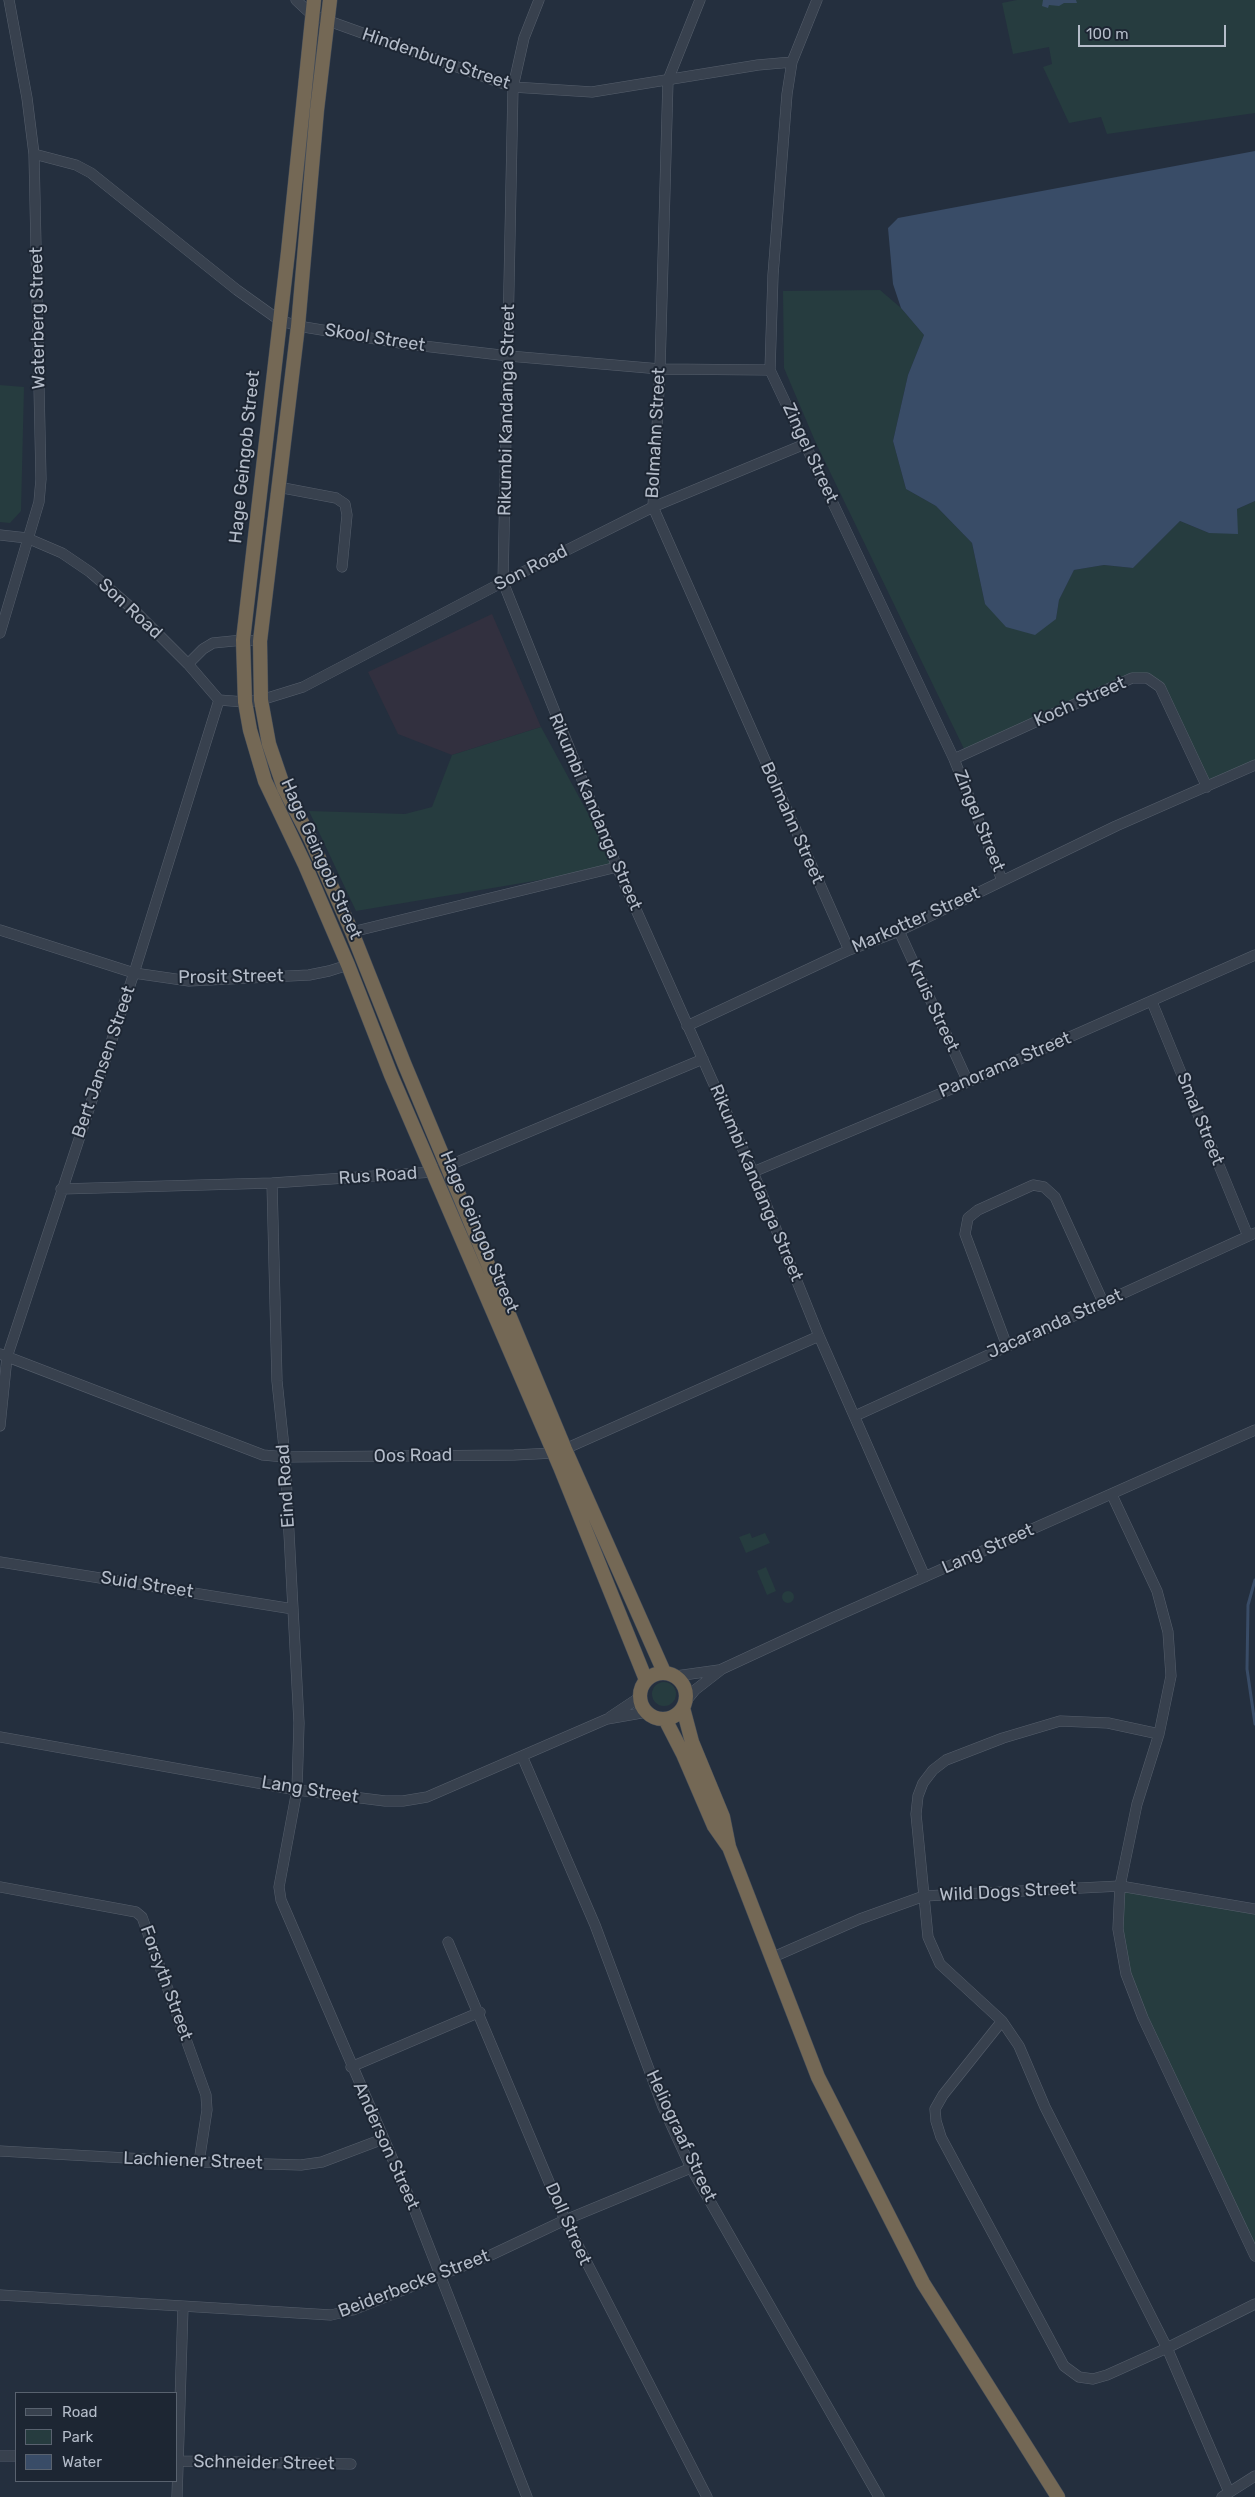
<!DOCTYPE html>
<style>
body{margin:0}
#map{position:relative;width:1255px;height:2497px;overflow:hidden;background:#242f3e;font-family:Rubik,sans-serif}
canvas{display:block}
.legend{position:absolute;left:15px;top:2392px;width:162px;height:90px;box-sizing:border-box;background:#1d2633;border:1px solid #59626f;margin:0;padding:6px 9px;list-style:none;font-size:15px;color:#b4bcc9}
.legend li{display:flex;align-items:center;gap:10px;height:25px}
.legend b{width:25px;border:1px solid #59626f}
.scale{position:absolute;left:1078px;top:25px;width:148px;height:22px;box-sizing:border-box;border:2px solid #b4bcc9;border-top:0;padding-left:6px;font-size:15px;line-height:18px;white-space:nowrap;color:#b4bcc9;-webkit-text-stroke:4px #1d2633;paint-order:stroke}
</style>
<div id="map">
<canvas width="1255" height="2497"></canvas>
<ul class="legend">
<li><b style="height:6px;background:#38414e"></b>Road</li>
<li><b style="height:14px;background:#263c3f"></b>Park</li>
<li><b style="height:14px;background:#394c67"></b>Water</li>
</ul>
<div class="scale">100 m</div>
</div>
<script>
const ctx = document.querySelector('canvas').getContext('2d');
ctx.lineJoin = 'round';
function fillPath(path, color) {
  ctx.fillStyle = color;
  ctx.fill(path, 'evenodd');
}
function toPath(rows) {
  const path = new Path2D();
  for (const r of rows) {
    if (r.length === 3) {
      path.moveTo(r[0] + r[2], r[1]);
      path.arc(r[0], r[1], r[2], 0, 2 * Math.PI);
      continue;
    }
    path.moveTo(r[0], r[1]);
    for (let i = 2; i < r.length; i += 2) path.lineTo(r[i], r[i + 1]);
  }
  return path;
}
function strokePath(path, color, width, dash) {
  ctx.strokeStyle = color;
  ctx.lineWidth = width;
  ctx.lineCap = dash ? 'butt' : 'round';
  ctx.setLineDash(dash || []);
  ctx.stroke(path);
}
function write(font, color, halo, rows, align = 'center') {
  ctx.font = font + ' Rubik,sans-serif';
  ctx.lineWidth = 4;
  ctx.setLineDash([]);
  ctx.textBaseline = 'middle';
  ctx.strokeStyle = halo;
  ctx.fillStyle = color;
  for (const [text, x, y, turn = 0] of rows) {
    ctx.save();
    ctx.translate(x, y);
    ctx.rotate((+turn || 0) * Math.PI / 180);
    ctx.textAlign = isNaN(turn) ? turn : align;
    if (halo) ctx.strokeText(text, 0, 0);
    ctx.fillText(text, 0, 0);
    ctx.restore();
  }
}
fillPath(toPath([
 [492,614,541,727,452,755,398,734,368,672]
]), '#32303f');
fillPath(toPath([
 [1017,0,1255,0,1255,113,1107,134,1101,117,1069,123,1043,67,1052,64,1049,47,1013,54,1002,3],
 [880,290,901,308,924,335,908,375,893,441,906,489,936,506,972,543,985,604,1056,619,1059,600,1074,570,1104,565,1133,568,1180,521,1209,533,1237,509,1255,501,1255,765,1207,787,1160,687,1132,679,966,753,815,441,784,368,783,291],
 [0,385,24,387,21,511,10,523,0,522],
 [541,727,617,867,356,911,309,811,405,814,432,807,452,755],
 [750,1533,752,1538,765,1533,770,1543,746,1553,739,1537],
 [766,1567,776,1591,767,1595,757,1571],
 [788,1597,6],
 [664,1694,12],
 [1120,1886,1255,1909,1255,2256,1126,1974]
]), '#263c3f');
fillPath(toPath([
 [1043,0,1076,0,1077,3,1064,3,1059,6,1049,5,1048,8,1042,6],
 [1255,151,1255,501,1237,509,1238,534,1209,533,1180,521,1133,568,1104,565,1074,570,1059,600,1056,619,1035,635,1006,627,985,604,972,543,936,506,906,489,893,441,908,375,924,335,901,308,893,284,888,228,898,218]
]), '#394c67');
strokePath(toPath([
 [1255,1580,1248,1605,1247,1669,1255,1724]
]), '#394c67', 3);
const minor = toPath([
 [296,0,311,14,326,20,513,87,592,92,758,65,792,62],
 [539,0,524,38,513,87,503,582,617,867,753,1172,819,1336,925,1577],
 [700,0,668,80,660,369,653,507,849,950],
 [817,0,792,62,787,94,773,275,770,370,954,759,1002,880],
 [34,154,76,165,91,173,237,290,279,320,298,326,406,344,509,356,660,369,770,370],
 [278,487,336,498,345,504,347,515,342,567],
 [0,535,27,538,62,553,90,572,134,610,188,664,219,700,245,702,261,700,303,687,503,582,653,507,805,444],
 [0,633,39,502,41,479,34,154,27,98,9,0],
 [188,664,203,649,213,643,243,640,260,641],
 [954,759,1132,678,1147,678,1160,687,1207,787],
 [0,930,134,973,189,981,309,975,329,971,348,965],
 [899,931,968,1082],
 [352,932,617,867],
 [1152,1002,1248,1236],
 [687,1026,849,950,899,931,1116,826,1255,765],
 [753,1172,968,1082,1255,955],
 [272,1183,277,1381,285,1457,299,1723,297,1790,279,1887,281,1900,415,2211,527,2497],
 [61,1189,272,1183,433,1172,703,1059],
 [1007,1346,965,1234,968,1218,978,1210,1033,1185,1044,1187,1055,1197,1103,1302],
 [0,1354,263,1455,285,1457,514,1455,554,1453,565,1449,819,1336],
 [855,1416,1255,1233],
 [0,1426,7,1357,134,973,219,700],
 [1112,1495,1157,1591,1168,1632,1171,1676,1159,1734,1137,1804,1120,1886,1118,1929,1126,1974,1143,2018,1255,2256],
 [0,1562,293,1609],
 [676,1676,719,1670],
 [686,1701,695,1690,722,1669,832,1618,1255,1430],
 [610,1717,640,1697],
 [1159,1734,1108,1723,1060,1721,1003,1738,946,1760,933,1770,923,1783,918,1796,916,1814,928,1937,940,1964,1002,2021,1019,2046,1045,2107,1167,2348,1229,2492],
 [0,1737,297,1790,385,1801,403,1801,427,1797,607,1719,647,1712],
 [522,1756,595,1925,663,2107,691,2168,879,2497],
 [0,1887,136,1912,142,1917,206,2095,207,2110,199,2162],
 [448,1942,565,2220,707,2497],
 [771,1958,860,1919,924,1896,1120,1886,1255,1909],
 [1002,2021,943,2095,935,2109,936,2121,941,2137,1064,2366,1079,2377,1093,2379,1107,2375,1167,2348,1255,2304],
 [351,2067,480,2012],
 [0,2151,199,2162,301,2165,322,2162,383,2139],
 [0,2295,331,2315,353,2310,491,2255,565,2220,691,2168],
 [0,2456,16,2456],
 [176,2461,351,2464],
 [177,2497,183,2307],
 [1222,2497,1255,2476]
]);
const highway = toPath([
 [314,0,288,252,243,640,245,702,250,730,265,781,305,865,348,965,391,1075,560,1467,646,1680],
 [330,0,317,110,298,326,260,641,261,700,269,744,284,788,310,838,352,932,404,1063,565,1449,664,1672],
 [663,1696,23],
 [683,1708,692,1742,723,1817,729,1847,818,2077,923,2283,1058,2497],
 [665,1719,683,1754,714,1826,728,1846]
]);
strokePath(minor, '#565f6c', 11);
strokePath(highway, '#434c59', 15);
strokePath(minor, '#38414e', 10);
strokePath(highway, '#746855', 14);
write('18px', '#b4bcc9', '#1d2633', [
 ["Hindenburg Street",436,59,19],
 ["Waterberg Street",38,318,-91],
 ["Skool Street",375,338,9],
 ["Rikumbi Kandanga Street",507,410,-89],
 ["Bolmahn Street",656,433,-87],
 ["Zingel Street",810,453,65],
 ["Hage Geingob Street",245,457,-84],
 ["Son Road",531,568,-27],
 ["Son Road",130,609,43],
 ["Koch Street",1080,702,-24],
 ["Rikumbi Kandanga Street",595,812,67],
 ["Zingel Street",979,821,68],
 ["Bolmahn Street",792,823,66],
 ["Hage Geingob Street",321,859,66],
 ["Markotter Street",916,920,-24],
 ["Prosit Street",231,977,-1],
 ["Kruis Street",933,1006,65],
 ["Bert Jansen Street",104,1062,-71],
 ["Panorama Street",1005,1065,-23],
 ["Smal Street",1200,1119,68],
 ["Rus Road",378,1176,-4],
 ["Rikumbi Kandanga Street",756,1183,67],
 ["Hage Geingob Street",479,1232,67],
 ["Jacaranda Street",1055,1324,-24],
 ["Oos Road",413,1456,-1],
 ["Eind Road",286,1486,-94],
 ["Lang Street",988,1549,-24],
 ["Suid Street",147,1585,9],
 ["Lang Street",310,1790,9],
 ["Wild Dogs Street",1008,1892,-3],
 ["Forsyth Street",166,1983,70],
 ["Heliograaf Street",681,2136,65],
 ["Anderson Street",386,2146,66],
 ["Lachiener Street",193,2161,2],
 ["Doll Street",568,2224,66],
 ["Beiderbecke Street",414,2284,-21],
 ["Schneider Street",264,2463,1]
]);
</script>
